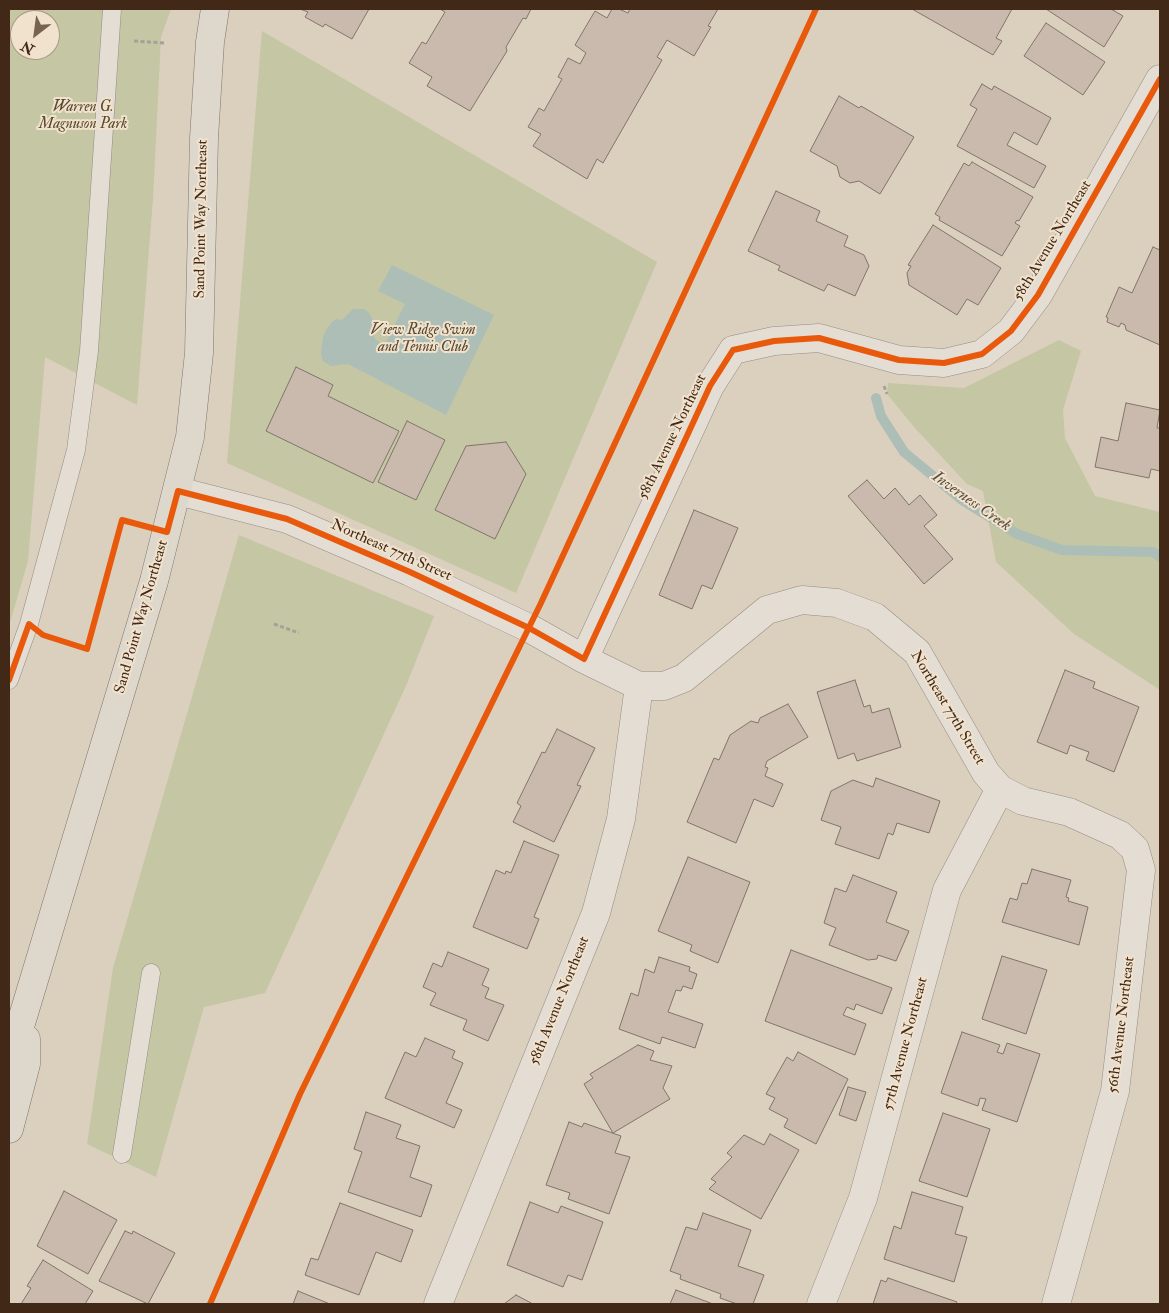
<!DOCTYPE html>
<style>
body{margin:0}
#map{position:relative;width:1169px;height:1313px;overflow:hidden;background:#dbd0be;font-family:"IM FELL Double Pica",serif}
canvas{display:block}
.frame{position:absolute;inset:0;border:10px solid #422917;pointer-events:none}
.north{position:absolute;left:10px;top:10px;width:50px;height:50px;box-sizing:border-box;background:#f0e2cc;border:1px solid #aa9884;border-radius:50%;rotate:210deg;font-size:14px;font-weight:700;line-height:20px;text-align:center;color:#422917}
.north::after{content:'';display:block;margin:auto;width:18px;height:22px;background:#786351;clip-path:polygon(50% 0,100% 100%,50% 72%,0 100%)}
</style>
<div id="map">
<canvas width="1169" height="1313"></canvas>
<div class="frame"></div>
<div class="north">N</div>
</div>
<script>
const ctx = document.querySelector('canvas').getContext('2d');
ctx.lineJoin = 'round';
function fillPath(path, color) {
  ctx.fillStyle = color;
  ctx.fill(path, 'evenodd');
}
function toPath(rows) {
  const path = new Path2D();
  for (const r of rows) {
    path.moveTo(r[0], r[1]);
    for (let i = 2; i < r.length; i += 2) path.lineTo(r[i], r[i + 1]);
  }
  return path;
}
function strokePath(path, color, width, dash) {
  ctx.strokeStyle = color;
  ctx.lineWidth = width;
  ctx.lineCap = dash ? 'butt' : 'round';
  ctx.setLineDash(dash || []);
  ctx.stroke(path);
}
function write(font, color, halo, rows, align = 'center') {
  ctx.font = font + ' "IM FELL Double Pica",serif';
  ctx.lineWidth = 4;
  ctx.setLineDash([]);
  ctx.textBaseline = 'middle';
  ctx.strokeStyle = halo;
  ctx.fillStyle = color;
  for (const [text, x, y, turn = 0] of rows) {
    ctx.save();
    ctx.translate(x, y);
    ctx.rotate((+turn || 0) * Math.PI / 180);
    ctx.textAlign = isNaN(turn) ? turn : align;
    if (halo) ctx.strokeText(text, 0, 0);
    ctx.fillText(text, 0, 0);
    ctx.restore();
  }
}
fillPath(toPath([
 [9,9,171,9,161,37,153,198,137,405,45,357,28,561,9,626],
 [20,20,50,20,50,50,20,50],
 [262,31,657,262,516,593,227,463],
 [1059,340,1081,351,1063,410,1065,438,1095,496,1160,512,1160,690,1074,634,996,562,983,491,967,484,914,427,887,394,888,383,964,388],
 [239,535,434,616,405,688,265,993,204,1007,156,1177,87,1144,113,968]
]), '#c4c6a4');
fillPath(toPath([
 [392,265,494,315,446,415,348,364,331,366,323,361,321,354,323,337,326,330,332,322,336,319,342,320,353,309,364,309,370,314,375,326,374,338,384,346,405,304,378,291]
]), '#adbeb7');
strokePath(toPath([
 [876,398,881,416,904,452,962,500,1017,534,1062,550,1153,552,1160,557]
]), '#adbeb7', 10);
const building = toPath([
 [300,9,369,9,352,39,325,24,323,27,305,17,308,12,300,9],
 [440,9,531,9,526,19,523,18,506,47,507,51,470,111,427,86,432,77,409,63,422,42,426,44,445,12,440,9],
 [612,9,619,9,628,13,630,9,718,9,708,26,711,27,694,56,667,40,657,57,662,60,603,163,597,159,587,179,533,146,541,134,528,127,539,108,544,111,562,79,558,77,568,58,580,64,586,53,575,45,595,11,607,18,612,9],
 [912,9,1012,9,996,38,1002,41,993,55,912,9],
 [1046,9,1111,9,1123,16,1104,47,1046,9],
 [1046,23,1105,62,1083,95,1024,56,1046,23],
 [982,84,992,90,994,86,1051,118,1037,145,1014,132,1007,145,1046,166,1034,188,957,146,977,109,970,105,982,84],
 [839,96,859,108,861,106,914,137,880,194,859,181,850,183,840,177,837,166,810,151,839,96],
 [972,162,1033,197,1019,221,1017,220,1015,223,1020,226,1002,256,939,220,940,217,935,214,964,163,969,166,972,162],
 [776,191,820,211,816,221,848,236,844,246,864,255,869,266,855,296,828,284,824,291,778,270,780,266,748,251,776,191],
 [933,225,1001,268,978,305,967,299,957,315,909,285,907,273,911,266,908,265,933,225],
 [1153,247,1160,250,1160,345,1126,330,1125,325,1121,323,1119,327,1107,322,1108,318,1106,317,1119,287,1132,293,1153,247],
 [296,367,333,385,328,396,399,431,373,483,266,431,296,367],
 [1126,403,1160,410,1157,428,1160,428,1160,471,1151,469,1149,478,1095,467,1101,437,1118,441,1126,403],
 [407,421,445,440,416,500,378,482,407,421],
 [506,442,526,474,495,539,435,510,466,446,506,442],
 [867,480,884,499,895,488,909,505,920,495,937,515,924,526,953,559,924,584,848,496,867,480],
 [694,510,738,528,712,589,702,585,692,609,659,595,694,510],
 [1065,670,1095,682,1093,688,1139,707,1114,772,1086,760,1089,752,1070,745,1067,754,1037,742,1065,670],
 [855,680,864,707,870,705,872,713,889,708,901,747,857,761,854,753,838,759,817,692,855,680],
 [788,704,808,737,767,761,765,767,768,768,765,776,783,784,773,807,754,799,736,843,687,822,714,758,719,760,730,735,751,721,758,723,760,718,788,704],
 [557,729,595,748,577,785,581,786,554,842,513,822,521,806,517,803,542,752,545,753,557,729],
 [876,778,940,801,929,833,897,823,893,835,888,833,879,859,835,844,841,827,821,820,831,791,853,780,873,787,876,778],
 [524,841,559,855,534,917,539,919,527,949,473,927,496,870,505,874,506,871,511,873,524,841],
 [688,857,750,882,718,963,690,951,692,945,658,931,688,857],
 [1032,869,1071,880,1066,897,1069,898,1068,901,1088,907,1079,945,1002,922,1010,898,1017,900,1022,883,1027,884,1032,869],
 [853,875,897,892,886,922,909,931,896,961,878,955,877,959,868,960,829,945,836,928,824,923,835,888,846,892,853,875],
 [791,950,892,988,882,1014,856,1004,854,1010,847,1007,843,1015,866,1024,855,1055,765,1021,791,950],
 [448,952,489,969,482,985,489,988,485,998,504,1005,488,1041,463,1030,467,1020,430,1005,436,993,423,987,433,963,442,967,448,952],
 [1002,956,1047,970,1026,1034,982,1019,1002,956],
 [659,957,690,967,689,971,697,974,692,989,683,986,681,991,676,990,668,1012,703,1024,695,1048,662,1037,660,1044,619,1029,631,993,638,996,645,969,654,973,659,957],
 [962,1032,1000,1045,997,1052,1003,1054,1007,1043,1040,1054,1017,1122,982,1110,986,1099,980,1098,978,1106,941,1093,962,1032],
 [425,1038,455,1051,452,1058,463,1063,446,1103,462,1110,454,1128,385,1098,405,1052,416,1057,425,1038],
 [638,1045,654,1051,650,1060,672,1066,663,1088,670,1099,613,1133,584,1084,593,1078,590,1074,638,1045],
 [798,1052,848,1079,816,1144,784,1127,788,1119,769,1109,775,1098,766,1094,787,1057,793,1061,798,1052],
 [848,1087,866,1092,856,1121,839,1115,848,1087],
 [366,1112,401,1125,396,1138,420,1146,410,1177,432,1185,421,1217,348,1192,362,1152,354,1149,366,1112],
 [943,1113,990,1129,967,1197,919,1181,943,1113],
 [569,1122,582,1127,584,1123,621,1136,615,1153,630,1157,609,1214,568,1199,570,1193,546,1185,569,1122],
 [770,1134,799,1150,761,1219,709,1189,716,1182,711,1179,732,1157,727,1153,744,1135,764,1145,770,1134],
 [64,1191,117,1220,88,1274,37,1246,64,1191],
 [912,1192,963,1207,955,1234,967,1237,954,1282,884,1259,894,1226,901,1229,912,1192],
 [530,1202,558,1213,561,1206,603,1222,582,1280,568,1275,563,1287,507,1265,530,1202],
 [340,1203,413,1230,401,1262,376,1252,359,1295,305,1275,311,1258,318,1260,340,1203],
 [703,1213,751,1230,738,1266,764,1275,753,1304,737,1304,720,1298,721,1294,680,1279,681,1275,670,1271,686,1227,697,1230,703,1213],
 [125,1231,132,1234,133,1231,175,1253,148,1304,99,1281,125,1231],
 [43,1260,93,1291,85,1304,21,1304,31,1288,27,1286,43,1260],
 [888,1278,957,1302,956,1304,873,1304,881,1280,886,1282,888,1278],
 [676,1290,713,1304,670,1304,676,1290],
 [298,1291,330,1304,293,1304,298,1291],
 [516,1295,533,1304,504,1304,516,1295]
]);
fillPath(building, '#cabaae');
strokePath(building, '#7f756a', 1);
const lane = toPath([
 [9,680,29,624,76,450,89,351,112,9],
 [122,1154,151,973]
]);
const street = toPath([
 [178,491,287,519,410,572,529,628,584,659,639,686,664,686,684,678,767,610,802,600,837,603,875,617,917,652,986,773,1000,789,1023,801,1069,812,1120,835,1135,849,1141,870,1115,1091,1056,1304],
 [584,659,710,386,733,350,774,341,819,338,899,360,944,363,982,354,1011,331,1038,295,1160,79],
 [438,1304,596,913,621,819,639,686],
 [821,1304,863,1198,947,890,1000,789]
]);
const primary = toPath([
 [9,1063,154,581,190,437,199,353,204,138,210,42,215,9],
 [9,1129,26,1064,26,1039]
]);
strokePath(lane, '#968c80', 19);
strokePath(street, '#968c80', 29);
strokePath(primary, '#7f756a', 29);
strokePath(toPath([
 [134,41,164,43],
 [884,386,887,394],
 [274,624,299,633],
 [49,637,87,649]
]), '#a7a097', 3, [4, 2.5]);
strokePath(lane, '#e3ddd4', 18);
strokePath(street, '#e3ddd4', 28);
strokePath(primary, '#ded8cc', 28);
strokePath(toPath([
 [9,680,29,624,43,635,87,649,122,520,167,532,178,491,287,519,410,572,529,628,584,659,710,386,733,350,774,341,819,338,899,360,944,363,982,354,1011,331,1038,295,1160,79],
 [210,1304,300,1094,540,605,816,9]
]), '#e8590c', 6);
write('italic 15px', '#58472f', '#f0e2cc', [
 ["Warren G.",83,108],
 ["Magnuson Park",83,125],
 ["View Ridge Swim",423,331],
 ["and Tennis Club",423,348]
]);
write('15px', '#422917', '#f0e2cc', [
 ["Sand Point Way Northeast",202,219,-89],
 ["58th Avenue Northeast",1053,241,-59],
 ["58th Avenue Northeast",673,437,-64],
 ["Northeast 77th Street",391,551,24],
 ["Sand Point Way Northeast",142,617,-74],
 ["Northeast 77th Street",947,708,59],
 ["58th Avenue Northeast",560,1001,-68],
 ["56th Avenue Northeast",1122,1025,-83],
 ["57th Avenue Northeast",906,1044,-75]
]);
write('italic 16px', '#584c3e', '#f0e2cc', [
 ["Inverness Creek",971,502,35]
]);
</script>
